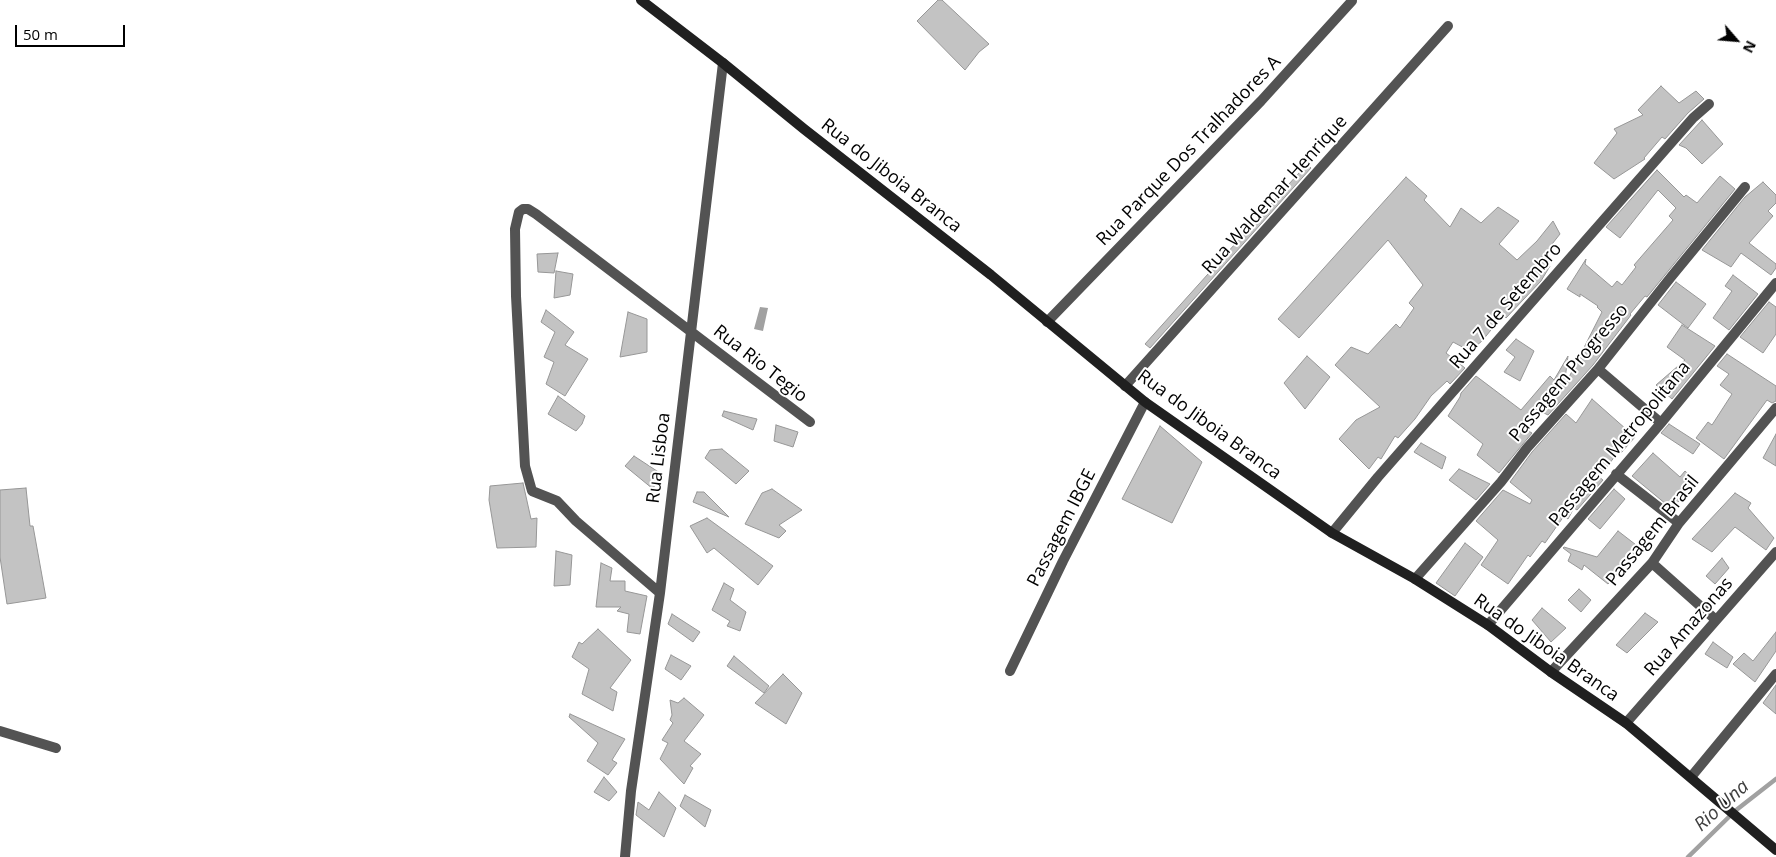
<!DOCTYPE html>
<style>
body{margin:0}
#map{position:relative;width:1776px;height:857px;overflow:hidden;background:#fff;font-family:"Open Sans",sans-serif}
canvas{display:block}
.north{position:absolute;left:1711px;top:15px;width:50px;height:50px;-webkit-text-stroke:4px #fff;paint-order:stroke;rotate:117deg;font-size:14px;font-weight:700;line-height:20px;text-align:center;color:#000}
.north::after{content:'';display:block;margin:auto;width:18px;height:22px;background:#000;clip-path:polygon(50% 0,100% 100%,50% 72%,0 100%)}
.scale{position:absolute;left:15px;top:25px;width:110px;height:22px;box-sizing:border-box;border:2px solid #000;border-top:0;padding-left:6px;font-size:15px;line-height:18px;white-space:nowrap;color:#000;-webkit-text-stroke:4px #fff;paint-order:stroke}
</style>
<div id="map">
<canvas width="1776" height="857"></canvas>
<div class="north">N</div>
<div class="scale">50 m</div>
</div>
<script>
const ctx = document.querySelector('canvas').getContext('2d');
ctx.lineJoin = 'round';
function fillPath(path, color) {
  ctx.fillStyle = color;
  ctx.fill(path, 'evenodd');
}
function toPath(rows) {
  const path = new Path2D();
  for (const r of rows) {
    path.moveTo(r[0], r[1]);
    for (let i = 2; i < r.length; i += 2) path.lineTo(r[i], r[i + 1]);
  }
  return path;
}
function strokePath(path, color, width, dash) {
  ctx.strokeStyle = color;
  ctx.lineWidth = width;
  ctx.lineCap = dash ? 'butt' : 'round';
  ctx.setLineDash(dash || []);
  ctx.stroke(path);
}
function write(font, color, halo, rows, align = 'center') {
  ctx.font = font + ' "Open Sans",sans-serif';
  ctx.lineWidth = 4;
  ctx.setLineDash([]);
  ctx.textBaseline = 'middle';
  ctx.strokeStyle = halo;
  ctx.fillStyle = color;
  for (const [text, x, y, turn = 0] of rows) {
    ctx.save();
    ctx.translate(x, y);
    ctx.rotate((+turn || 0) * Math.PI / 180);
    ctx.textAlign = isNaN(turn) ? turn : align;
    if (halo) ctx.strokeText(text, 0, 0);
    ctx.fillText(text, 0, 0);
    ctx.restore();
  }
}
fillPath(toPath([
 [760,307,768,308,763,331,754,329]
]), '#a1a1a1');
strokePath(toPath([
 [1688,857,1735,811,1776,779]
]), '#a1a1a1', 4.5);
const building = toPath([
 [938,0,942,0,989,44,979,52,965,70,917,21,938,0],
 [1661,86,1679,103,1696,91,1704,99,1688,113,1665,139,1662,137,1644,158,1645,159,1614,179,1594,163,1617,133,1614,129,1643,115,1638,110,1661,86],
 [1702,120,1723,144,1702,164,1686,148,1679,145,1702,120],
 [1307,164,1311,168,1150,348,1145,344,1307,164],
 [1657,170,1684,197,1686,195,1697,203,1720,176,1735,189,1647,297,1645,296,1630,314,1631,315,1593,365,1548,415,1534,408,1523,428,1532,433,1499,473,1477,455,1483,444,1448,416,1460,397,1461,393,1476,376,1521,410,1550,376,1554,380,1568,356,1564,387,1602,312,1597,307,1598,306,1580,294,1580,297,1567,289,1586,259,1585,264,1612,287,1617,281,1622,285,1636,267,1634,265,1673,220,1669,216,1676,208,1658,190,1620,238,1606,227,1657,170],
 [1406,177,1427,196,1424,200,1450,227,1461,208,1481,223,1498,207,1519,221,1499,244,1517,260,1537,241,1553,221,1560,234,1541,258,1550,266,1541,281,1506,318,1504,316,1494,325,1495,325,1482,341,1470,351,1453,342,1446,353,1465,368,1450,384,1447,381,1431,396,1415,419,1398,438,1395,436,1381,459,1378,457,1369,469,1339,439,1356,420,1380,407,1335,365,1351,347,1368,354,1396,324,1400,328,1414,308,1409,303,1423,285,1388,240,1299,338,1278,319,1406,177],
 [1763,182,1776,195,1776,203,1768,211,1773,216,1749,243,1776,264,1776,268,1771,275,1741,253,1731,267,1702,250,1745,197,1763,182],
 [558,253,554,273,538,272,537,254,558,253],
 [556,271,573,274,570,295,554,298,556,271],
 [1733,275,1758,294,1729,330,1713,318,1732,291,1725,286,1733,275],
 [1676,282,1706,304,1688,328,1658,305,1676,282],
 [1769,302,1776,307,1776,334,1763,353,1740,337,1769,302],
 [546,310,574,332,565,345,588,359,565,396,546,384,554,362,544,357,555,332,541,322,546,310],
 [628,312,647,319,647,352,620,357,628,312],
 [1682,325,1715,346,1672,399,1656,385,1685,360,1667,347,1682,325],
 [1516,339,1534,351,1520,381,1504,372,1515,357,1506,350,1516,339],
 [1727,354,1776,386,1776,401,1772,403,1767,400,1724,459,1696,438,1708,422,1712,425,1732,394,1720,385,1729,374,1717,366,1727,354],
 [1307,356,1330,377,1305,409,1284,383,1307,356],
 [558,396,585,416,582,424,576,431,548,414,558,396],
 [1592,399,1635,437,1621,453,1619,451,1599,477,1603,480,1577,510,1574,508,1568,519,1564,516,1545,543,1542,541,1530,557,1528,555,1508,584,1481,565,1498,540,1476,521,1503,490,1530,504,1532,500,1510,482,1532,452,1566,414,1576,423,1592,399],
 [724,411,757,419,753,430,722,416,724,411],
 [1669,424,1700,444,1693,454,1661,433,1669,424],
 [776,425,798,432,793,447,774,441,776,425],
 [1160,426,1202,462,1172,523,1122,499,1160,426],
 [1776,434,1776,466,1763,458,1776,434],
 [1421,443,1446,457,1442,469,1414,452,1421,443],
 [722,449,749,471,736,484,705,458,710,450,722,449],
 [1653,453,1680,477,1685,471,1696,481,1672,509,1632,476,1653,453],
 [634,456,660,473,653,489,625,466,634,456],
 [1459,469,1490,484,1476,500,1449,480,1459,469],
 [523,483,531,519,537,518,536,547,497,548,489,500,490,486,523,483],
 [26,488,30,526,33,526,46,598,7,604,0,557,0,490,26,488],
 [772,489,802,510,779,525,786,531,779,538,745,524,762,493,772,489],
 [1614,489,1625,499,1600,529,1588,519,1614,489],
 [697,492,704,492,729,517,693,502,697,492],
 [1735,493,1751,503,1748,508,1774,538,1766,550,1735,527,1712,552,1692,539,1735,493],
 [707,518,773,566,758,585,714,548,707,553,690,526,707,518],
 [1618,531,1640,548,1608,584,1584,565,1582,570,1568,561,1571,554,1563,548,1564,547,1597,557,1618,531],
 [1465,543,1483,557,1455,596,1436,583,1465,543],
 [556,551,572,555,570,585,554,586,556,551],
 [1722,558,1729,568,1715,584,1706,576,1722,558],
 [601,563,612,568,610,581,625,581,625,591,647,596,640,634,627,632,629,614,617,611,621,607,596,607,601,563],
 [724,583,734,589,730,600,746,612,740,631,727,626,730,621,712,610,724,583],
 [1579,589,1591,600,1581,612,1568,600,1579,589],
 [1542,608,1566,628,1551,642,1532,620,1542,608],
 [1645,613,1658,622,1627,653,1616,645,1645,613],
 [672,614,700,632,693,642,668,624,672,614],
 [598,629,631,660,610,688,617,692,613,711,582,694,589,669,572,657,579,642,582,644,598,629],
 [1776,632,1776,651,1755,682,1733,664,1744,653,1753,661,1776,632],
 [1713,642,1733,657,1727,668,1705,654,1713,642],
 [671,655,691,666,681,680,665,669,671,655],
 [734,656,769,686,764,693,727,666,734,656],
 [783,674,802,693,786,724,755,703,783,674],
 [1776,685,1776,714,1763,703,1776,685],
 [684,698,704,715,684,741,701,754,690,766,693,768,684,784,660,759,668,743,662,740,673,723,670,720,672,715,670,700,678,703,684,698],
 [570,714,625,739,612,760,617,763,608,775,587,761,598,743,569,717,570,714],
 [604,777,617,792,609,801,594,792,604,777],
 [659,792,676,808,664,837,636,815,638,802,649,810,659,792],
 [685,795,711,810,705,827,680,806,685,795]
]);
fillPath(building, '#c3c3c3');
strokePath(building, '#979797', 1);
strokePath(toPath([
 [1047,322,1261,101,1352,1],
 [1598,369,1661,423],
 [1125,386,1448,26],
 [1616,474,1679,523],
 [1332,533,1378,477,1693,118,1709,104],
 [1652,563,1716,620],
 [1415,579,1501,482,1527,448,1598,369,1671,277,1745,187],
 [660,593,576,521,557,501,532,491,525,466,516,296,515,229,519,212,523,209,528,209,536,214,810,422],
 [1488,625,1661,423,1776,283],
 [1010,671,1063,561,1145,402],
 [1551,672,1652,563,1679,523,1776,408],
 [1626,723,1776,552],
 [0,731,56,748],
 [1691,777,1776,674],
 [625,857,631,791,660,593,723,63]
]), '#535353', 10);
strokePath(toPath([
 [641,0,723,63,804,129,991,275,1145,402,1332,533,1415,579,1488,625,1551,672,1626,723,1776,850]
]), '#202020', 10);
write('18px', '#000', '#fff', [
 ["Rua Parque Dos Tralhadores A",1189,151,-46],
 ["Rua do Jiboia Branca",891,176,38],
 ["Rua Waldemar Henrique",1275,195,-48],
 ["Rua 7 de Setembro",1506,306,-49],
 ["Rua Rio Tegio",760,364,38],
 ["Passagem Progresso",1569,373,-50],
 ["Rua do Jiboia Branca",1209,425,36],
 ["Passagem Metropolitana",1620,444,-50],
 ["Rua Lisboa",659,458,-83],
 ["Passagem IBGE",1062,528,-63],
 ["Passagem Brasil",1653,531,-51],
 ["Rua Amazonas",1689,627,-49],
 ["Rua do Jiboia Branca",1546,648,35]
]);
write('italic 19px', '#424242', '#fff', [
 ["Rio Una",1722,806,-42]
]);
</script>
